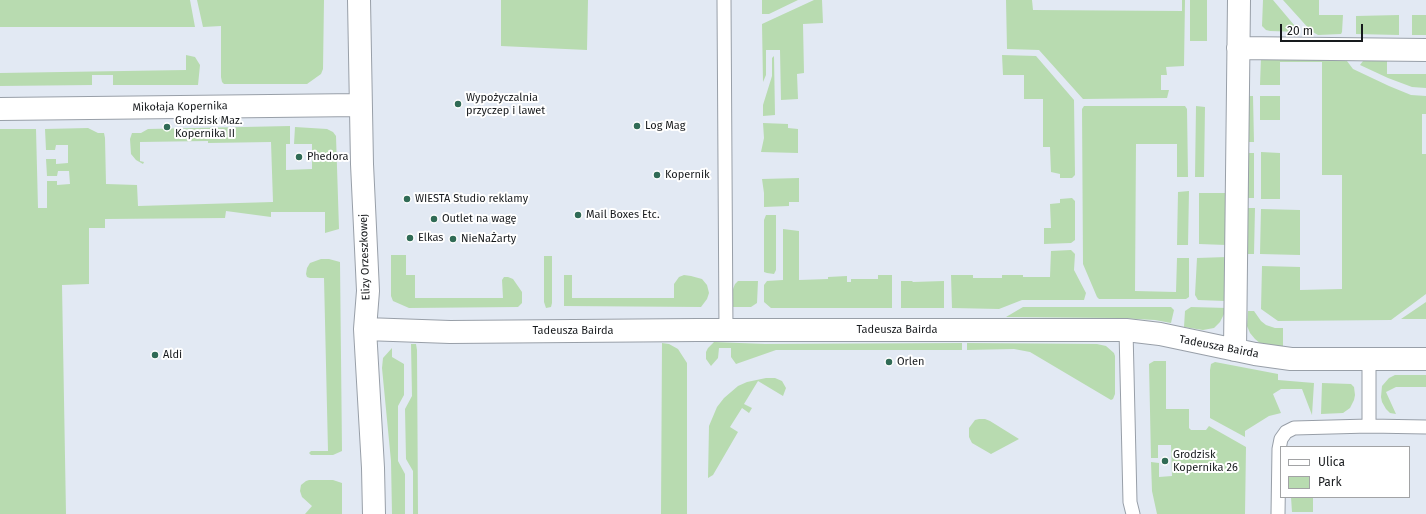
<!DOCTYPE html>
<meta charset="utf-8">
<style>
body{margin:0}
#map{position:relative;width:1426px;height:514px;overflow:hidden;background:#e2e9f3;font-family:"Fira Sans",sans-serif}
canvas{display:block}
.legend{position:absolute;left:1280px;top:446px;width:130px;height:52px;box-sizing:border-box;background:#fff;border:1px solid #a2a3a5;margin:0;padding:5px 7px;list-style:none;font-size:12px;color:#171a1d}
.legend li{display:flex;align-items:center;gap:8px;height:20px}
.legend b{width:20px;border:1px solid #a2a3a5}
.scale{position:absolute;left:1280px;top:24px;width:83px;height:18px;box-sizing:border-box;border:2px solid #171a1d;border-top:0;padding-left:5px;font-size:12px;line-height:14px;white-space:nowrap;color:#171a1d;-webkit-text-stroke:3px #fff;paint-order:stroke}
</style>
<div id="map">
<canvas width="1426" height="514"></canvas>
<ul class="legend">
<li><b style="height:5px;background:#fff"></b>Ulica</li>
<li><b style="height:11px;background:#b8dbb0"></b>Park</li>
</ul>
<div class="scale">20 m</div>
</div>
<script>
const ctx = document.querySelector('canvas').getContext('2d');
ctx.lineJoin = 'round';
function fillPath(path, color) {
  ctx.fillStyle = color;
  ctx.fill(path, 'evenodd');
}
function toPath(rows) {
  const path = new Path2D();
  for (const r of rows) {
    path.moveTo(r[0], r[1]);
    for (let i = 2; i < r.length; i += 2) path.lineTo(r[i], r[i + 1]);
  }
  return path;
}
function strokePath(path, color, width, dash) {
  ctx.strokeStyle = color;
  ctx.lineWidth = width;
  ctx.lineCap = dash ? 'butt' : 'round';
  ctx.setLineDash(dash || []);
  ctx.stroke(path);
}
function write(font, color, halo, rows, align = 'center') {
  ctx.font = font + ' "Fira Sans",sans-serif';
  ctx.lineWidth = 4;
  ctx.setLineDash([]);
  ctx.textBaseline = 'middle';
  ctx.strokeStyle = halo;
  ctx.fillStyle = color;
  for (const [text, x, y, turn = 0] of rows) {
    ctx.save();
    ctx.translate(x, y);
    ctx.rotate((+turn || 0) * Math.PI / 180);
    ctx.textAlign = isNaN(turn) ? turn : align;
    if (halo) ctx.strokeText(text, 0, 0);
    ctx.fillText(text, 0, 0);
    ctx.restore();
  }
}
fillPath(toPath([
 [0,0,190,0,195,27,0,27],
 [197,0,324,0,323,69,321,74,307,84,224,84,222,82,221,77,221,26,203,27],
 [501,0,588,0,587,50,501,46],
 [762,0,798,0,769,14,762,14],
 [814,0,822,0,823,23,803,24,804,73,797,74,798,99,781,100,780,50,766,50,766,75,763,82,762,24],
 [1006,0,1032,0,1033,10,1182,11,1182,0,1185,0,1184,66,1166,67,1167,75,1161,75,1161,90,1169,90,1167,98,1083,99,1039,50,1007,49],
 [1190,0,1207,0,1207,41,1190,41],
 [1263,0,1273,0,1300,32,1270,31,1266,30,1262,26],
 [1283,0,1319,0,1319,15,1343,15,1342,32,1341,34,1318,35,1311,31],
 [1399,15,1399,35,1356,34,1356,16],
 [1412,15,1426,15,1426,35,1412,35],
 [186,55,195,57,200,65,198,85,113,85,113,75,92,75,92,85,0,86,0,73,186,70],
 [1002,55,1036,56,1074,100,1075,175,1072,178,1060,178,1060,174,1051,172,1050,147,1043,147,1043,99,1024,99,1024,75,1003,75],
 [774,56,775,115,763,116,763,105,772,76,772,58],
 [1261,57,1344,57,1353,69,1389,86,1411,95,1426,96,1426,114,1422,114,1422,154,1426,154,1426,294,1391,320,1278,321,1261,309,1262,266,1300,267,1300,290,1342,289,1342,175,1322,175,1322,62,1280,62,1280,85,1260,85],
 [1366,57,1387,58,1387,74,1426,74,1426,88,1412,87,1388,78,1360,65],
 [1248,96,1253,96,1254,142,1248,142],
 [1260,96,1280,96,1280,120,1260,120],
 [1084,106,1185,106,1187,109,1188,177,1177,177,1177,144,1136,144,1135,291,1176,292,1177,258,1189,258,1189,297,1186,299,1099,299,1097,297,1083,264,1082,109],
 [1196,106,1205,107,1204,177,1195,177],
 [763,123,788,124,788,128,798,129,798,153,761,152,764,138],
 [290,126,290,144,286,144,286,170,312,169,312,144,294,144,295,127,327,129,333,132,336,136,339,229,325,233,325,212,271,212,271,217,226,211,225,218,105,219,105,228,89,228,89,284,62,285,66,514,0,514,0,129,36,129,38,208,47,208,47,181,57,181,57,185,70,184,69,171,58,171,57,176,47,176,46,159,56,159,56,164,68,163,68,145,56,145,55,150,46,150,45,129,88,128,98,133,104,133,105,138,106,184,137,185,138,206,273,202,271,142,208,143,208,141,140,142,140,161,144,162,143,164,136,160,131,154,130,139,132,133,141,133,148,129],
 [1261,152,1280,153,1280,199,1261,199],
 [1248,153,1254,153,1254,198,1248,198],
 [799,178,799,202,789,202,789,206,764,207,764,193,762,179],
 [1189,191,1188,245,1177,245,1178,192],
 [1199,193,1227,193,1226,245,1199,244],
 [1072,198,1075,201,1075,240,1071,243,1044,244,1044,228,1051,228,1050,204,1060,203,1060,199],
 [1248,208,1255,208,1254,254,1247,254],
 [1261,209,1300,210,1300,255,1260,254],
 [766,215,776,215,776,270,774,274,767,273,764,272,764,220],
 [783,229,799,231,799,280,828,279,828,277,847,276,847,282,851,282,851,279,878,279,878,275,892,275,892,308,771,308,764,302,764,285,767,281,783,280],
 [1071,250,1075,254,1074,270,1086,293,1084,300,1022,300,999,309,952,308,951,275,973,275,973,278,1002,278,1002,275,1023,275,1023,277,1050,277,1051,251],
 [391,255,406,255,406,275,415,275,415,298,503,298,502,280,504,277,508,277,513,279,522,292,522,303,518,307,409,308,393,301,391,296],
 [544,256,552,256,552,303,551,307,546,308,544,302],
 [1227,257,1225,301,1198,300,1195,295,1197,258],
 [321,259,329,259,340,262,342,451,333,455,311,455,309,453,311,451,328,451,324,278,310,278,307,277,306,274,307,268,310,263],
 [564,275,572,275,572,298,674,298,674,284,679,277,684,275,691,276,702,279,707,285,709,293,707,299,701,307,564,306],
 [738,281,758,281,757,303,751,307,732,307,733,289,735,284],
 [901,281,912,281,913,282,944,281,944,308,901,308],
 [1426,302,1426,319,1401,319],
 [1023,307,1171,307,1174,310,1171,323,1155,320,1119,318,1006,317],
 [1191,307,1227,308,1220,322,1214,328,1203,330,1184,327,1185,311],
 [1248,311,1254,311,1261,321,1266,325,1275,328,1283,328,1283,348,1261,344,1255,339,1250,333,1247,326],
 [714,342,765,344,962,343,962,350,776,350,736,364,731,357,731,348,719,348,718,358,711,366,706,359,706,352,708,348],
 [662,343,669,344,678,349,687,363,687,514,661,514],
 [967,343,1097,344,1106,346,1114,353,1115,356,1115,394,1113,399,1111,400,1030,352,1014,349,967,350],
 [411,344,416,344,417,350,418,514,413,514,413,471,406,459,405,409,412,396],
 [392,348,392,357,404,364,404,395,398,406,398,461,405,474,405,514,392,514,391,461,382,368,383,358],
 [1154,361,1166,361,1166,409,1189,409,1189,428,1191,430,1206,430,1209,426,1246,447,1245,514,1157,514,1152,491,1151,462,1159,463,1159,477,1172,476,1171,445,1158,445,1158,458,1151,458,1149,364],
 [1215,362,1278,374,1278,380,1314,383,1312,415,1302,389,1281,389,1273,394,1281,413,1269,416,1245,431,1245,437,1210,418,1210,370,1211,364],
 [1395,375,1426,375,1426,387,1396,387,1386,392,1396,414,1390,413,1386,409,1382,402,1381,397,1382,386,1389,378],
 [766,378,775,378,782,381,786,388,783,396,758,381,744,404,752,408,749,413,742,408,730,427,738,432,713,475,708,478,709,426,717,407,724,398,738,386,747,382],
 [1322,383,1351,384,1354,387,1355,395,1354,400,1350,408,1343,413,1321,414],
 [979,419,985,419,990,421,1019,439,991,454,972,443,969,437,969,428,975,420],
 [309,480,333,480,342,483,342,514,305,514,312,506,302,497,300,491,301,485,306,481],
 [1291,497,1313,497,1313,512,1292,512]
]), '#b8dbb0');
const lane = toPath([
 [724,0,726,331],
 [1126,330,1130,502,1133,514],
 [1369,360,1369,426],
 [1278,514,1279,449,1281,439,1286,432,1294,428,1369,426,1426,427]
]);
const street = toPath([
 [359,0,362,164,368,291,365,329,373,468,374,514],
 [1238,48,1426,50],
 [0,109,360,105],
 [365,329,450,332,697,330,1126,330,1160,334,1255,354,1291,359,1426,359],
 [1235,350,1239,0]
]);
strokePath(lane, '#989fa8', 15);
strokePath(street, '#989fa8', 24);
strokePath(lane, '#fff', 13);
strokePath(street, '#fff', 22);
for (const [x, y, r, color] of [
 [458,104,4,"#306b55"],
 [637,126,4,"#306b55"],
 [167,127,4,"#306b55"],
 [299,157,4,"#306b55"],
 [657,175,4,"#306b55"],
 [407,199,4,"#306b55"],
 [578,215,4,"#306b55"],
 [434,219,4,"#306b55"],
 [410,238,4,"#306b55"],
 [453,239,4,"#306b55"],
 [155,355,4,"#306b55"],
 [889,362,4,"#306b55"],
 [1165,461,4,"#306b55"]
]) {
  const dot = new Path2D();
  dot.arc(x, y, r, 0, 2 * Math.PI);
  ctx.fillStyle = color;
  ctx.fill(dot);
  strokePath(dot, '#fff', 1.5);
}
write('11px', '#171a1d', '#fff', [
 ["Wypożyczalnia",466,98],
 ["przyczep i lawet",466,111],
 ["Grodzisk Maz.",175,121],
 ["Kopernika II",175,134],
 ["Log Mag",645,126],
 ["Phedora",307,157],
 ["Kopernik",665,175],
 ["WIESTA Studio reklamy",415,199],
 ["Mail Boxes Etc.",586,215],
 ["Outlet na wagę",442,219],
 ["Elkas",418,238],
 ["NieNaŻarty",461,239],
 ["Aldi",163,355],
 ["Orlen",897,362],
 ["Grodzisk",1173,455],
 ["Kopernika 26",1173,468]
], 'left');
write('11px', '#171a1d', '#fff', [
 ["Mikołaja Kopernika",180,107,-1],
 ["Elizy Orzeszkowej",365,257,-92],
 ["Tadeusza Bairda",897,330],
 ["Tadeusza Bairda",573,331],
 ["Tadeusza Bairda",1219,347,11]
]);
</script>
